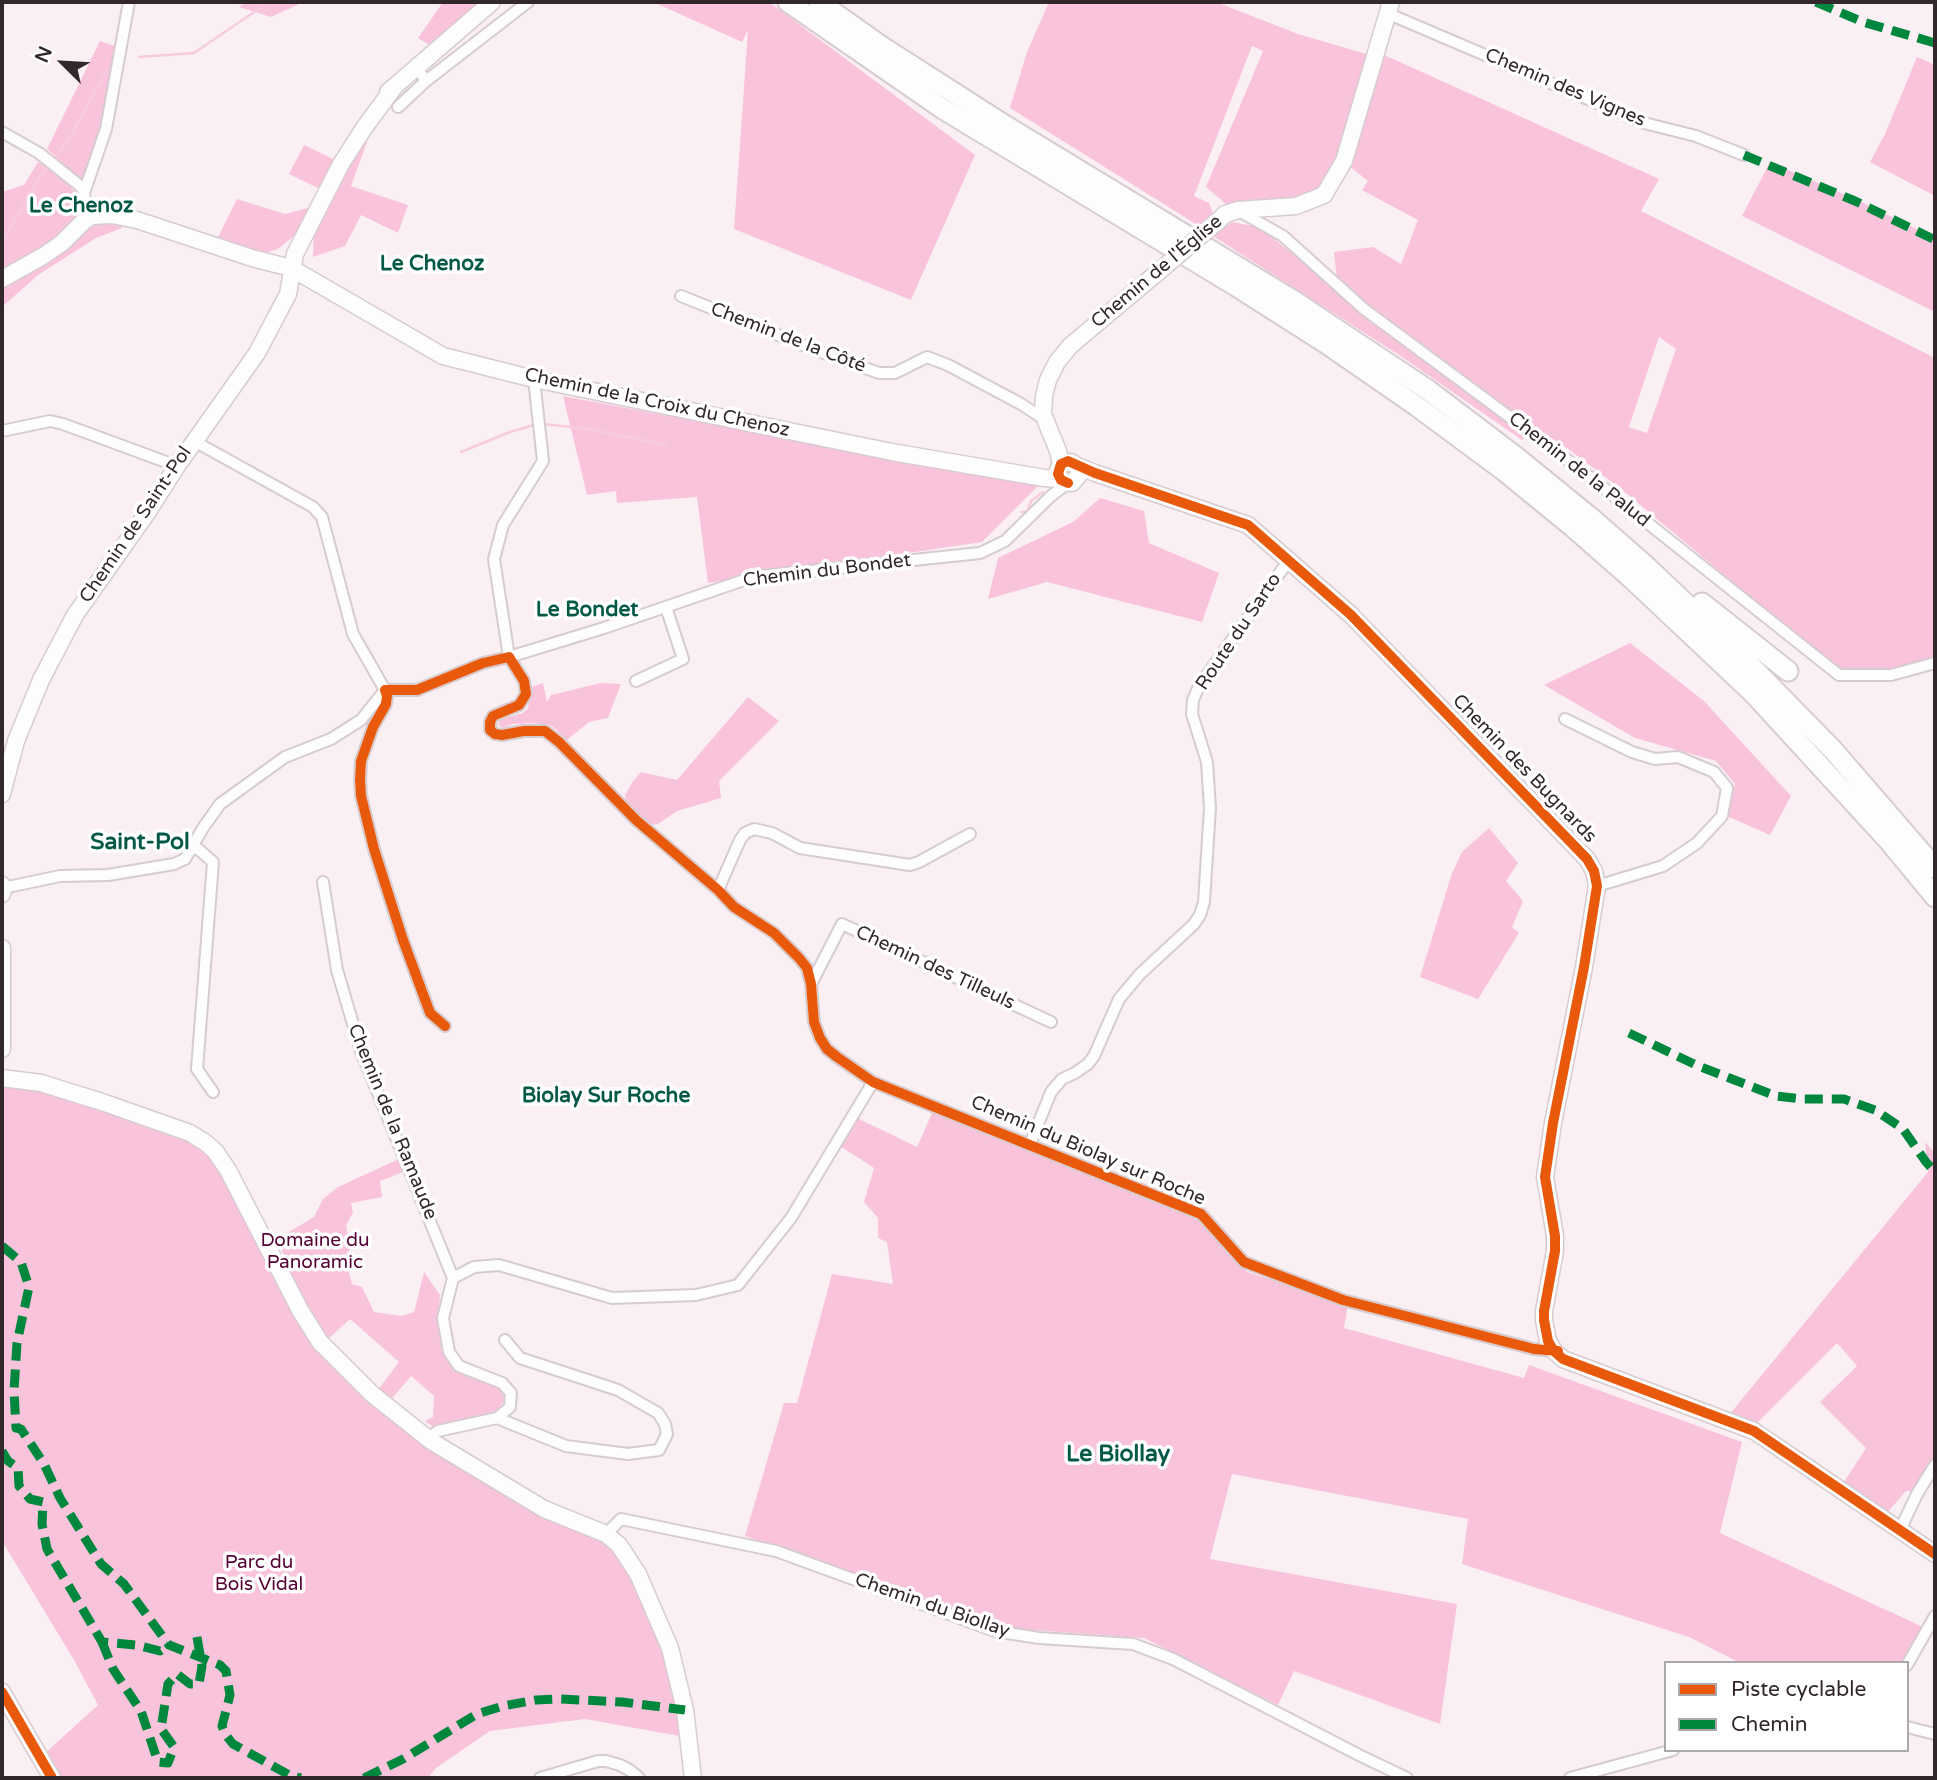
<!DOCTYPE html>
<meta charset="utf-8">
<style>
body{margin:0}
#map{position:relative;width:1937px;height:1780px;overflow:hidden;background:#faf0f4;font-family:"Varela Round",sans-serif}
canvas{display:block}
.frame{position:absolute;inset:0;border:4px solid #32282c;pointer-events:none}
.legend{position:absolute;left:1664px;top:1661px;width:245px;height:91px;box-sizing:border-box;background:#fff;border:2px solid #ada9ab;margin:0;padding:9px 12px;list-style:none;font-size:21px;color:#32282c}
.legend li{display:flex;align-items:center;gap:14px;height:35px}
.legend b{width:35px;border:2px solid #ada9ab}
.north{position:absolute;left:28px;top:28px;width:70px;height:70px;-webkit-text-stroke:5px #fff;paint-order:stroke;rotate:294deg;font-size:19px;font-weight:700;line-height:28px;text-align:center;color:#32282c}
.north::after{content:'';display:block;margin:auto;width:24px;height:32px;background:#32282c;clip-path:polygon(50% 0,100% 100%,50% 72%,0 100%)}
</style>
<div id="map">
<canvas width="1937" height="1780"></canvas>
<div class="frame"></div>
<ul class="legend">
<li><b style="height:9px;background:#e8590c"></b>Piste cyclable</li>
<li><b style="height:9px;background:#00873e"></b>Chemin</li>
</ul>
<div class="north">N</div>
</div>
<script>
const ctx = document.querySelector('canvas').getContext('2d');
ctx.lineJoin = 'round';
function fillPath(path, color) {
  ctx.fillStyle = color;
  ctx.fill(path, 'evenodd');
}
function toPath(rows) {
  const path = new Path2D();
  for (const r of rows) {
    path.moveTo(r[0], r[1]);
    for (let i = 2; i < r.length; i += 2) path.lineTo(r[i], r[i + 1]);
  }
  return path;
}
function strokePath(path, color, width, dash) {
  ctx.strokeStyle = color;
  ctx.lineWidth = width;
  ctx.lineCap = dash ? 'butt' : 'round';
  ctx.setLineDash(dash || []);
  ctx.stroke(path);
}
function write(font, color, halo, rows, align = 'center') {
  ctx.font = font + ' "Varela Round",sans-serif';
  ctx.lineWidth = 7;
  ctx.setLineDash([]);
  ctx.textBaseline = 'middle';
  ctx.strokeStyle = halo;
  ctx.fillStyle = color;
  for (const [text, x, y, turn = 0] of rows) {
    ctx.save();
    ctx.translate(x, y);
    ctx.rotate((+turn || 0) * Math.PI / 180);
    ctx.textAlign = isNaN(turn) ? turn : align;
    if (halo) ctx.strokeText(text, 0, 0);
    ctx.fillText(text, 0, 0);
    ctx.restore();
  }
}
fillPath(toPath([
 [246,2,304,2,271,17,239,7],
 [443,2,479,2,431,46,418,38],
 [653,2,769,2,975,155,911,300,734,229,748,30,742,42],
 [1049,2,1216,2,1298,34,1373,56,1338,164,1318,193,1298,203,1227,205,1206,187,1263,51,1252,46,1194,196,1209,203,1213,213,1199,226,1010,108,1027,52],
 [100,41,115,46,107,105,82,181,47,149],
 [1382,54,1659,179,1641,211,1935,358,1935,660,1894,668,1844,671,1824,658,1621,489,1567,448,1536,430,1522,440,1399,355,1213,236,1232,222,1259,227,1338,290,1334,252,1373,247,1401,264,1418,220,1362,190,1368,181,1348,165],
 [1659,337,1676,349,1647,433,1629,427],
 [1917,57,1935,65,1935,196,1870,162,1885,134],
 [360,138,367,142,351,186,408,205,398,233,361,215,345,246,313,257,314,227,309,224,278,249,265,253,216,241,237,199,285,214,324,204],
 [304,145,335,160,320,189,289,174],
 [38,162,58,174,77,194,78,215,68,229,36,254,2,271,2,192,24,185],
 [1770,162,1857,200,1935,238,1935,312,1742,216],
 [117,222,122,228,96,238,38,275,2,307,2,284,97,224],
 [563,396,1038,486,982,542,708,583,697,497,617,503,616,491,587,495],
 [1100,498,1144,511,1149,543,1219,573,1202,622,1047,582,988,599,998,558,1073,522],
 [1630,643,1704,701,1791,796,1770,835,1727,816,1735,784,1716,761,1635,738,1544,685],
 [543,683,547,702,551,695,601,683,621,684,608,718,589,722,567,740,552,726,534,723,513,724,503,728,498,725,500,720,523,713,528,708,532,687],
 [748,697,779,721,719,781,721,798,677,811,658,824,647,825,632,813,626,802,625,795,633,781,641,772,677,780],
 [1489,828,1518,863,1506,881,1523,901,1512,927,1519,933,1478,999,1420,977,1452,873,1462,852],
 [2,1082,45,1088,193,1141,210,1154,355,1386,613,1546,653,1613,685,1737,585,1719,490,1731,436,1768,428,1778,57,1778,44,1754,98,1705,74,1660,2,1541],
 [933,1111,1205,1223,1247,1272,1348,1304,1344,1328,1524,1378,1529,1365,1742,1442,1720,1533,1923,1627,1903,1663,1740,1663,1689,1637,1462,1564,1468,1519,1232,1474,1210,1559,1457,1604,1440,1724,1294,1671,1278,1705,1144,1638,1003,1628,745,1536,784,1403,797,1403,832,1274,893,1284,887,1242,878,1238,878,1218,864,1202,874,1168,840,1146,857,1118,917,1147],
 [1925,1142,1935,1153,1935,1456,1913,1491,1906,1491,1885,1515,1842,1485,1866,1448,1820,1402,1857,1366,1837,1343,1754,1426,1729,1415,1928,1172],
 [399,1159,406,1171,380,1181,382,1197,351,1203,353,1212,346,1226,351,1248,345,1257,352,1284,362,1287,374,1312,401,1316,414,1312,424,1272,440,1295,438,1315,441,1350,453,1370,495,1384,506,1399,496,1411,433,1427,425,1421,433,1417,434,1396,411,1376,389,1402,377,1391,399,1362,350,1319,328,1339,305,1304,277,1239,314,1217,323,1199,338,1187]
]), '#f9c3dc');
strokePath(toPath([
 [139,57,194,53,269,2],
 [54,158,66,144,107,70],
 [2,243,36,183,49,166],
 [544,424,588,429,667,445],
 [461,452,510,432,534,425],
 [1021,512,1025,512,1028,510,1031,501,1043,492]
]), '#f7ccde', 2.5);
const street = toPath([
 [1389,14,1644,123,1696,136,1744,155],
 [426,81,528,2],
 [398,107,426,81,422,75],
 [2,132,39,153,79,185,83,190,86,203,85,220],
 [84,193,106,129,129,2],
 [1239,211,1283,236,1364,309,1581,470,1839,675,1891,675,1935,663],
 [681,296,818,351,879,373,895,373,927,357,948,365,1021,404,1044,419],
 [534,379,543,461,503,525,494,559,509,657,604,628,753,577,980,553,1005,541,1051,496,1068,483],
 [2,431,50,421,63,424,177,466],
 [636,681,683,659,666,607],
 [1565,719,1632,752,1655,759,1678,757,1714,772,1727,788,1722,816,1697,843,1663,866,1597,886],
 [191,848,198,849,213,862,197,1069,213,1092],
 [323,882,337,970,361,1051,453,1278],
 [3,888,60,876,108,875,174,864,185,859,203,828,220,804,285,757,331,739,361,720,385,690,353,634,322,517,313,507,194,441],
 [718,890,740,840,745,833,754,829,772,833,800,848,910,865,919,862,970,834],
 [811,984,842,924,1051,1022],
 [445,1026,430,1013,403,940,374,849,361,796,360,780,361,761,373,727,386,704,387,696,385,690,417,690,483,663,509,657,524,681,526,694,519,705,493,716,490,722,490,730,495,734,502,735,524,731,545,731,559,742,636,820,718,890,734,907,774,933,799,958,807,968,811,984,814,1022,820,1038,827,1049,837,1057,873,1082,1201,1214,1244,1262,1343,1300,1534,1349,1556,1351],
 [1030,1144,1051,1092,1062,1079,1075,1073,1088,1064,1094,1056,1119,999,1140,974,1194,924,1200,915,1204,902,1210,808,1207,762,1192,714,1193,700,1199,686,1289,560],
 [497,1418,566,1446,628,1454,659,1450,667,1434,665,1424,658,1413,618,1390,520,1358,505,1340],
 [425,1440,438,1431,497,1418,510,1407,511,1393,502,1383,459,1366,449,1352,443,1318,453,1278,474,1267,499,1265,612,1298,696,1295,738,1285,791,1218,873,1082],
 [1900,1530,1917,1494,1935,1465],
 [606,1534,621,1519,776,1551,995,1631,1039,1638,1133,1644,1173,1659,1361,1756,1407,1778],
 [1907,1665,1935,1616],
 [1907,1727,1935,1734],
 [540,1778,598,1761,606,1761,620,1765,631,1771,639,1778],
 [1570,1778,1673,1750]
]);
const secondary = toPath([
 [388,92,492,2],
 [1219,220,1225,214,1238,210,1296,206,1324,195,1344,161,1391,2],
 [2,279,43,256,62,243,85,220,92,216,112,215,137,220,252,258,291,268,443,356,534,379,892,452,1044,478,1060,479],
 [1061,464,1058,451,1043,414,1044,396,1048,380,1057,362,1070,346,1164,267],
 [1079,475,1072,483,1064,482,1059,477,1058,470,1061,464,1071,462,1077,466,1095,473,1248,525,1351,615,1587,859,1594,871,1597,886,1584,967,1553,1123,1545,1177,1555,1236,1555,1251,1544,1311,1544,1320,1548,1341,1554,1351,1563,1359,1754,1431,1935,1554],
 [2,794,16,741,41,680,75,615,147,513,177,466,257,353,288,294,295,254,341,164,364,128,395,86],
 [2,885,3,890,2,894],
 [2,948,2,1049],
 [2,1078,41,1083,102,1102,190,1133,206,1143,215,1151,228,1170,300,1310,320,1342,372,1394,431,1441,544,1509,606,1534,619,1545,638,1574,670,1648,685,1710,693,1778],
 [2,1692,52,1778]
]);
const highway = toPath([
 [788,2,943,109,1236,286,1327,344,1418,407,1503,470,1574,528,1631,578,1754,694,1888,840,1935,897],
 [819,2,881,46,998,121,1291,299,1428,390,1515,456,1590,517,1646,566,1738,653,1833,750,1935,868],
 [1702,603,1788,671]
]);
strokePath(street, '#d6ccd0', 14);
strokePath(secondary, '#d6ccd0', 19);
strokePath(highway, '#d6ccd0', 23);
strokePath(street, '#fefdfd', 10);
strokePath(secondary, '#fefdfd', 16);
strokePath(highway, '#fefdfd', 19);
const secondaryBridge = toPath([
 [1164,267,1219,220]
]);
strokePath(secondaryBridge, '#d6ccd0', 19, []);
strokePath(secondaryBridge, '#fefdfd', 16);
strokePath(toPath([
 [1816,2,1863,22,1935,43],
 [1744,155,1855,201,1935,240],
 [1629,1033,1696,1065,1776,1096,1802,1099,1844,1099,1875,1110,1903,1129,1926,1162,1935,1172],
 [2,1246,21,1262,29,1287,17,1343,14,1391,16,1428,21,1429,44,1464,60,1498,101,1564,124,1584,169,1645,220,1665,226,1671,230,1695,222,1726,225,1734,233,1744,291,1776,301,1778],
 [2,1451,8,1461,18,1468,19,1486,30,1499,43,1502,42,1524,47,1549,102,1642,136,1645,160,1651,169,1645],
 [102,1642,113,1669,141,1711,158,1762,168,1763,174,1747,161,1729,168,1684,177,1674,190,1684,199,1684,202,1666,197,1637],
 [364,1778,403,1759,477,1714,503,1706,536,1700,560,1699,622,1702,685,1710]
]), '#00873e', 9, [18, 9]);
strokePath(toPath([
 [1068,483,1061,480,1058,474,1061,464,1068,461,1095,473,1248,525,1351,615,1587,859,1594,871,1597,886,1584,967,1553,1123,1545,1177,1555,1236,1555,1251,1544,1311,1544,1320,1548,1341,1554,1351,1563,1359,1754,1431,1935,1554],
 [445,1026,430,1013,403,940,374,849,361,796,360,780,361,761,373,727,386,704,387,696,385,690,417,690,483,663,509,657,524,681,526,694,519,705,493,716,490,722,490,730,495,734,502,735,524,731,545,731,559,742,636,820,718,890,734,907,774,933,799,958,807,968,811,984,814,1022,820,1038,827,1049,837,1057,873,1082,1201,1214,1244,1262,1343,1300,1534,1349,1558,1351],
 [2,1692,52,1778]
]), '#e8590c', 10);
write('19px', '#32282c', '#fff', [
 ["Chemin des Vignes",1565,88,23],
 ["Chemin de l'Église",1157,272,-40],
 ["Chemin de la Côté",788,338,21],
 ["Chemin de la Croix du Chenoz",657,403,12],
 ["Chemin de la Palud",1579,470,38],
 ["Chemin de Saint-Pol",136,525,-56],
 ["Chemin du Bondet",827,571,-7],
 ["Route du Sarto",1239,632,-56],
 ["Chemin des Bugnards",1524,769,46],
 ["Chemin des Tilleuls",935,968,25],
 ["Chemin de la Ramaude",392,1122,68],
 ["Chemin du Biolay sur Roche",1088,1151,23],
 ["Chemin du Biollay",932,1606,19]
]);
write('19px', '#550134', '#fff', [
 ["Domaine du",315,1241],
 ["Panoramic",315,1263],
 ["Parc du",259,1563],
 ["Bois Vidal",259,1585]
]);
write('bold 21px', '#035946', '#fff', [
 ["Le Chenoz",81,206],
 ["Le Chenoz",432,264],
 ["Le Bondet",587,610],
 ["Biolay Sur Roche",606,1096]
]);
write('bold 23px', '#035946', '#fff', [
 ["Saint-Pol",140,843],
 ["Le Biollay",1118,1455]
]);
</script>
